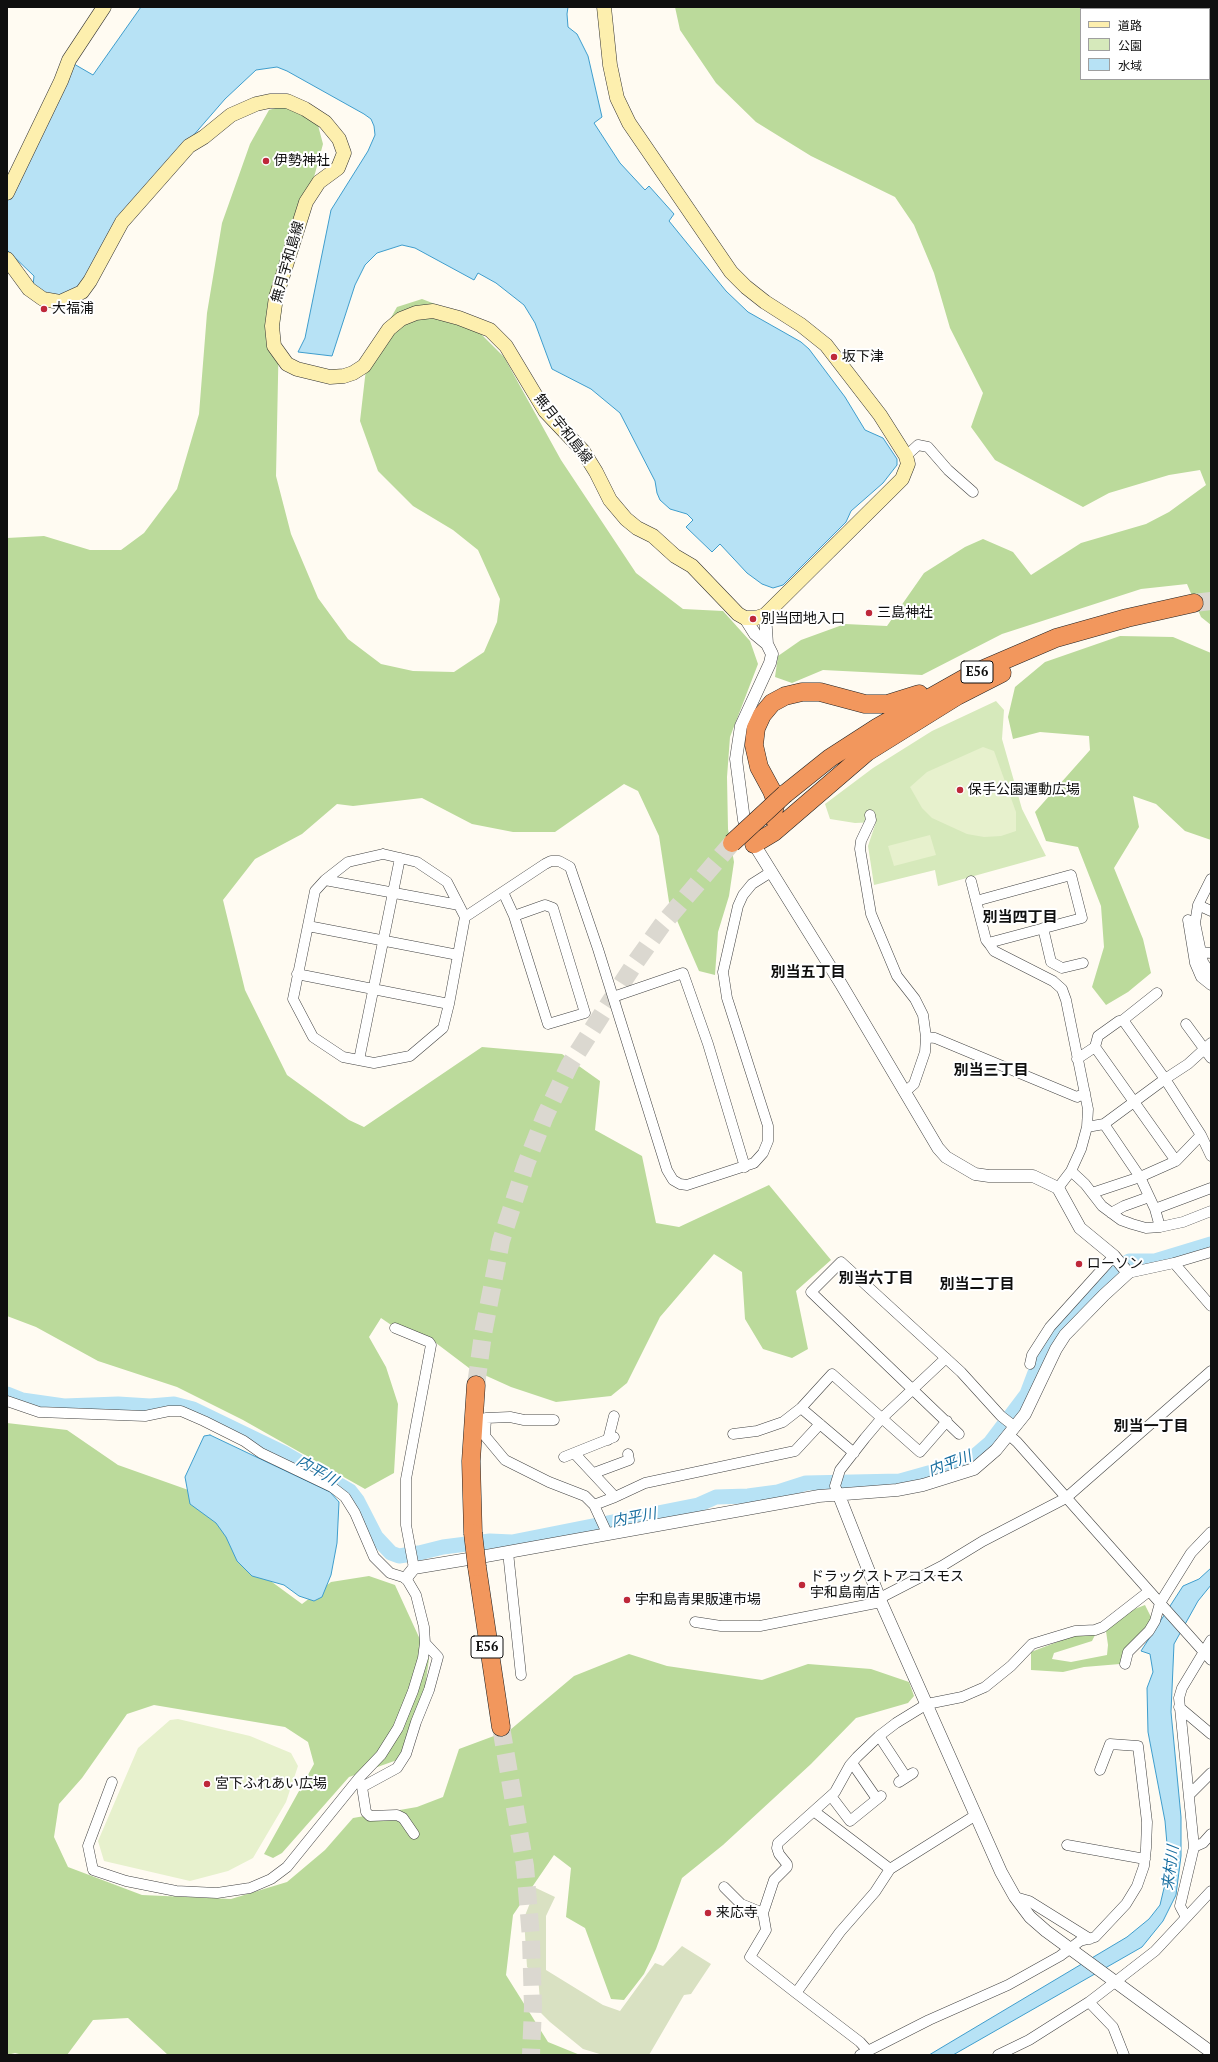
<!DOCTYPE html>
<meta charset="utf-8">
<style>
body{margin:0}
#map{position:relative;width:1218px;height:2062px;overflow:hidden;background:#fffbf2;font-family:"PT Serif","Noto Sans JP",serif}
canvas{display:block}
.frame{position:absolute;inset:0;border:8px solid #0f0f0f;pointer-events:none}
.legend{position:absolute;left:1080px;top:8px;width:130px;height:72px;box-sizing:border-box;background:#fff;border:1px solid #9f9f9f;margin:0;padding:5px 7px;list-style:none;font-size:12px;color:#0f0f0f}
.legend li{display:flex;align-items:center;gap:8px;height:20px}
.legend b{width:20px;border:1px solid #9f9f9f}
</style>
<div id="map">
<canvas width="1218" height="2062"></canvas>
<div class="frame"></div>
<ul class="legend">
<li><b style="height:5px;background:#fdefae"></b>道路</li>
<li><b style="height:11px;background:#d6e9bb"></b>公園</li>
<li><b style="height:11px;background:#b7e2f5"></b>水域</li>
</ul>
</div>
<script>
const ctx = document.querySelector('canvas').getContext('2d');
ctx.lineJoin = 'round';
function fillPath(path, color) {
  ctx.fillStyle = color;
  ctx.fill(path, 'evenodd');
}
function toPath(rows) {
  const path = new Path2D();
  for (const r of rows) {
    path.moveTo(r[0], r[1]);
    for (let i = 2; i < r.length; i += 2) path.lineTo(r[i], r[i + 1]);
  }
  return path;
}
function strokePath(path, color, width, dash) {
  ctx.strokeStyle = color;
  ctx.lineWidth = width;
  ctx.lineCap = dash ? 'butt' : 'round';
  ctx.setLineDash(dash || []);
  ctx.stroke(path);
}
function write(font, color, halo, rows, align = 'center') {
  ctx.font = font + ' "PT Serif","Noto Sans JP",serif';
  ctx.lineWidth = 4;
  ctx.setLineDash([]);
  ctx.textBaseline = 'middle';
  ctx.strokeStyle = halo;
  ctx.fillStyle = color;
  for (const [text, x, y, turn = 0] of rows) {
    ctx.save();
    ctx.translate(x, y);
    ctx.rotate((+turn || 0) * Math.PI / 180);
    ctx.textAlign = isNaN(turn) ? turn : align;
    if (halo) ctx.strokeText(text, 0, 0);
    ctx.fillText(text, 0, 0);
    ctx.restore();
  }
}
fillPath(toPath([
 [996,701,1004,710,1002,739,1022,809,1046,856,938,886,935,870,874,885,868,846,876,822,855,823,830,819,825,804,873,768,932,731]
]), '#d6e9bb');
fillPath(toPath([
 [675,7,1163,7,1163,9,1081,9,1081,79,1209,79,1209,56,1211,57,1211,625,1201,617,1187,584,1141,589,1002,634,922,675,823,670,792,683,775,677,778,656,801,640,845,624,887,626,924,573,965,547,983,539,1013,552,1031,575,1081,543,1146,524,1169,512,1206,485,1200,470,1169,475,1109,493,1083,507,995,460,971,427,983,393,950,328,934,273,914,225,895,197,811,156,756,122,716,83,680,30],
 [299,101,315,114,323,144,285,284,279,330,276,476,291,534,318,598,348,639,381,664,413,671,454,672,484,652,497,622,500,599,478,550,453,530,413,506,378,471,360,421,367,360,397,307,422,299,461,314,504,357,561,460,636,573,683,609,723,611,750,641,758,664,730,737,727,777,728,829,734,862,729,896,718,932,715,975,699,971,669,902,659,836,638,791,624,784,555,832,513,832,472,824,422,798,353,806,337,804,302,834,255,859,223,900,245,990,287,1075,349,1120,364,1127,482,1047,562,1054,600,1081,595,1130,642,1156,656,1223,679,1227,769,1185,831,1260,796,1291,808,1349,792,1358,763,1349,745,1319,742,1272,714,1254,660,1317,627,1383,611,1396,556,1402,511,1387,469,1368,432,1340,397,1329,381,1318,369,1337,386,1367,398,1404,394,1473,365,1489,243,1420,177,1387,98,1361,36,1327,7,1316,7,538,44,536,90,550,121,550,144,533,177,489,199,414,207,313,222,223,250,144,269,110],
 [1120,636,1173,637,1211,653,1211,840,1185,831,1156,804,1133,796,1139,827,1114,868,1143,939,1151,973,1128,992,1106,1005,1092,987,1104,947,1101,906,1078,847,1046,841,1035,812,1090,750,1089,736,1040,732,1013,739,1008,717,1015,687,1045,662],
 [7,1423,67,1430,118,1465,194,1492,272,1582,302,1604,331,1582,369,1576,395,1585,429,1659,420,1722,400,1759,349,1777,282,1853,273,1858,264,1854,314,1764,308,1742,285,1727,154,1705,127,1714,82,1778,59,1804,54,1837,68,1867,142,1895,231,1899,287,1882,325,1850,353,1818,417,1807,443,1797,459,1749,510,1730,574,1676,629,1654,667,1666,762,1680,808,1664,871,1669,909,1682,914,1696,908,1703,856,1718,811,1764,723,1845,682,1878,656,1949,644,1974,624,2000,611,1999,585,1928,566,1917,571,1868,554,1855,513,1915,506,1975,548,2042,580,2055,168,2055,128,2018,93,2020,67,2055,23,2055,15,2053,7,2055],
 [1145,1605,1151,1617,1148,1628,1120,1664,1084,1667,1063,1672,1031,1670,1031,1652,1078,1634,1096,1633,1092,1641,1054,1653,1052,1659,1071,1662,1107,1655,1108,1645,1106,1631,1127,1612]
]), '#bbda9b');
fillPath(toPath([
 [536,1888,555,1897,546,1916,546,1970,603,2005,620,2011,655,1963,663,1966,682,1946,711,1964,691,1994,684,1995,649,2055,603,2055,583,2049,550,2022,541,2013,538,1976,527,1967,524,1918]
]), '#d9e1c2');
fillPath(toPath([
 [983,747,994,751,1016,812,1016,831,1001,836,984,837,967,834,932,818,922,808,910,787,927,772],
 [930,835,936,855,894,866,888,846],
 [178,1719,250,1736,291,1753,298,1766,286,1802,253,1858,228,1871,190,1881,104,1861,98,1841,138,1748,170,1720]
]), '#e7f1cd');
const water = toPath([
 [141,7,568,7,567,14,568,27,577,34,588,56,602,117,594,123,620,163,645,190,649,186,674,214,669,221,726,291,748,312,801,342,809,349,845,397,865,430,883,438,897,459,897,465,883,483,851,511,846,522,783,585,773,588,762,584,747,573,720,544,712,552,686,527,693,520,687,514,670,509,660,500,657,493,655,481,620,413,591,389,552,369,535,323,524,305,496,283,478,273,474,280,415,248,402,245,377,253,365,265,355,285,332,356,298,352,305,338,331,210,368,151,375,135,374,126,371,119,364,114,287,71,277,67,256,70,225,99,172,160,64,306,56,309,32,294,34,276,7,250,7,186,74,64,93,75,141,7],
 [210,1435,330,1492,339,1502,337,1543,331,1575,322,1597,314,1601,299,1596,284,1585,252,1576,237,1561,226,1537,216,1523,190,1504,185,1477,204,1436,210,1435],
 [1211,1568,1211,1585,1198,1601,1174,1644,1171,1712,1181,1817,1181,1856,1176,1895,1163,1921,1142,1947,953,2055,929,2055,1127,1937,1149,1919,1160,1905,1169,1867,1165,1821,1148,1732,1147,1688,1153,1672,1150,1654,1141,1651,1183,1586,1199,1579,1211,1568]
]);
fillPath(water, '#b7e2f5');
strokePath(water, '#3f9dcc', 1);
strokePath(toPath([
 [7,1394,22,1400,64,1406,118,1404,150,1406,174,1404,193,1409,284,1453,350,1491,357,1500,376,1537,391,1553,399,1556,419,1553,443,1547,490,1541,512,1542,698,1505,716,1497,748,1496,778,1492,806,1483,900,1481,950,1467,976,1455,990,1443,1027,1394,1044,1349,1057,1330,1109,1277,1129,1261,1155,1261,1211,1244]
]), '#b7e2f5', 15);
strokePath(toPath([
 [1194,603,1211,601],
 [476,1385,483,1334,501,1241,526,1164,545,1116,570,1064,635,963,662,925,732,843],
 [501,1727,525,1866,531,1938,533,2007,531,2055]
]), '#dbd8d0', 18, [18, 9]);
const minor = toPath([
 [906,456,918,445,928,447,948,470,973,492],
 [870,815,871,820,861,841,860,849,871,914,897,976,915,999,923,1015,926,1037,925,1052,914,1084,905,1092],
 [383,854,417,862,447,882,465,917,449,1004,443,1028,410,1056,374,1063,343,1057,313,1037,293,999,315,891,325,880,348,862,383,854],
 [1211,879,1198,905,1195,923,1203,962,1211,974],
 [325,880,459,905],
 [971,881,986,940,990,945,994,951,1053,981,1062,989,1066,1000,1088,1109,1087,1127,1081,1149,1071,1171,1058,1188],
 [503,892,514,916,548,1024,585,1013,553,908,545,905,514,916],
 [976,901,1071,875,1082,918,992,942,990,945],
 [1198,905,1211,911],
 [465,917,545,864,551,861,559,861,570,867,598,949,667,1170,673,1180,680,1184,687,1185,754,1163,763,1153,768,1141,768,1126,727,998,723,972,738,906,743,895,752,884,771,872],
 [1188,920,1195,963,1201,977,1211,985],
 [308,926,458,955],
 [1043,928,1051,962,1062,968,1083,963],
 [1200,952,1211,953],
 [297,974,449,1004],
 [613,997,683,973,708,1044,745,1167],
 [1123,1020,1165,1079,1188,1064,1211,1043],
 [1186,1024,1211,1058],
 [926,1037,935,1038,1077,1097,1085,1093],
 [1077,1059,1095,1047,1098,1036,1119,1021,1123,1020,1157,993],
 [359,1060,400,858],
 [1104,1124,1140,1177,1155,1209,1160,1227],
 [1087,1127,1104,1124,1165,1079,1201,1135,1176,1161],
 [1201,1135,1211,1156],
 [1071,1171,1085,1184,1102,1206,1121,1220,1132,1224,1146,1228,1160,1227,1183,1222,1211,1211],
 [1092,1193,1140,1177,1176,1161,1095,1047],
 [1155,1209,1211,1188],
 [1111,1213,1124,1206,1149,1197],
 [1174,1263,1211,1306],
 [1128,1273,1174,1263,1211,1252],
 [395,1328,429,1342,431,1345,406,1479,406,1525,414,1568],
 [1030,1364,1032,1355,1050,1327,1114,1256],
 [7,1401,39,1412,145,1416,169,1411,181,1411,204,1421,244,1441,261,1453,332,1487,345,1497,355,1513,374,1557,390,1573,406,1578,416,1595,424,1627,425,1643,423,1658,413,1691,398,1728,381,1755,359,1778,287,1867,271,1879,250,1888,217,1893,176,1891,126,1881,93,1870,88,1846,112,1782],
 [801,1408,854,1453],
 [554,1420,524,1420,510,1417,486,1418,485,1436,505,1460,549,1482,585,1496,594,1505],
 [733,1434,757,1431,783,1422,801,1408,832,1374,920,1452,947,1421],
 [959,1434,811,1292,841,1262,961,1372,1001,1416,1015,1427],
 [1009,1435,1017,1442,1160,1603,1155,1621,1149,1631,1128,1652,1125,1664],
 [608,1440,614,1416],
 [575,1454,615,1497,645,1483,795,1451,820,1424],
 [564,1457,614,1437],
 [594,1473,629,1460,628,1454],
 [838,1493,835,1486,840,1470,865,1438,881,1419,946,1358],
 [1211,1532,1191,1553,1160,1603,1211,1660],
 [607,1533,594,1505,615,1497],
 [508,1552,521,1675],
 [880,1598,942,1566,983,1541,1066,1498,1211,1371],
 [695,1622,721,1626,760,1626,881,1602],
 [1179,1707,1211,1734],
 [879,1736,906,1777],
 [852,1763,877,1799],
 [899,1782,913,1773],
 [1189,1795,1211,1773],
 [831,1796,850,1821,881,1796],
 [815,1812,890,1869],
 [414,1834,403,1818,397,1815,370,1816,366,1812,362,1787,397,1768,406,1754,416,1722,429,1690,438,1657,425,1643],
 [1067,1845,1145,1859],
 [1194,1847,1203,1843,1211,1834],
 [724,1887,741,1904,763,1913],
 [1015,1897,1029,1901,1090,1939],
 [1186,1917,1180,1906,1194,1847,1179,1698,1182,1688,1211,1640],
 [796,1993,750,1957,766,1930,763,1913,774,1880,787,1867,787,1864,779,1854,777,1848,778,1843,835,1792,850,1765,857,1757,879,1736,896,1723,927,1704,962,1697,985,1687,1011,1666,1032,1644,1075,1631,1095,1630,1103,1627,1148,1592],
 [1089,2002,1113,2027,1124,2055],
 [868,2051,860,2042,796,1993,840,1932,875,1892,890,1869,976,1815],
 [860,2055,929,2020,1008,1985,1060,1956,1080,1941,1095,1937,1126,1904,1137,1886,1144,1866,1146,1848,1147,1822,1138,1746,1110,1744,1100,1770],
 [998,2055,1029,2040,1089,2002,1115,1982,1155,1951,1211,1891]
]);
const tertiary = toPath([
 [745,618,755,634,767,644,765,615],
 [838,1493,881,1602,1001,1872,1015,1897,1030,1917,1046,1931,1211,2052],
 [406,1578,414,1568,486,1556,819,1496,897,1490,923,1485,974,1469,996,1450,1025,1414,1056,1349,1065,1335,1104,1295,1128,1273,1114,1256,1080,1228,1058,1188,1033,1176,989,1176,975,1174,946,1157,938,1148,841,984,754,844,744,820,736,759,741,726,770,663,772,654,767,644]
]);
const secondary = toPath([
 [7,193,61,81,69,60,104,7],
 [7,259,29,289,43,299,60,302,82,292,90,281,122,222,189,146,204,137,231,115,256,104,270,101,287,101,305,109,325,122,339,139,344,153,338,168,319,182,306,202,276,297,272,326,274,346,287,364,297,369,330,377,344,376,353,373,364,366,389,329,401,319,416,313,433,311,459,318,490,330,506,346,545,411,583,451,596,472,610,500,626,519,637,528,653,536,675,556,692,566,738,614,745,618,756,618,765,615,902,479,908,464,906,456,880,415,826,345,801,325,765,302,746,287,731,272,629,123,617,98,610,65,604,7]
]);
const motorway = toPath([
 [785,794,830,758,878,727,972,674,1056,638,1127,618,1194,603],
 [772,817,776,802,772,791,759,767,754,745,756,728,762,715,772,703,785,696,802,692,820,692,865,704,887,704,919,694],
 [754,844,774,832,867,752,957,696,1002,673],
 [473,1533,471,1461,476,1385],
 [477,1567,501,1727]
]);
strokePath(minor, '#424242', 11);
strokePath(tertiary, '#424242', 13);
strokePath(secondary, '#313131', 15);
strokePath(motorway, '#202020', 19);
strokePath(minor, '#fff', 10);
strokePath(tertiary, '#fff', 12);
strokePath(secondary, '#fdefae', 14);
strokePath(motorway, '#f2975d', 18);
const motorwayBridge = toPath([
 [732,843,785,794],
 [473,1533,477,1567]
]);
strokePath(motorwayBridge, '#202020', 19, []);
strokePath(motorwayBridge, '#f2975d', 18);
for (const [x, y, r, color] of [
 [266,161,4,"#be283a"],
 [44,309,4,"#be283a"],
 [834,357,4,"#be283a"],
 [869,613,4,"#be283a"],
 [753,619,4,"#be283a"],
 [960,790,4,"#be283a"],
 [1079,1264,4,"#be283a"],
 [802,1585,4,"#be283a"],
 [627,1600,4,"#be283a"],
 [207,1784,4,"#be283a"],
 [708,1913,4,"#be283a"]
]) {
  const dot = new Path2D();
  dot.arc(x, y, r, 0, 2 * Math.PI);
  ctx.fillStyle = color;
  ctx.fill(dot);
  strokePath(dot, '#fff', 1.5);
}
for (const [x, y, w] of [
 [977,672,32],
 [487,1647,32]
]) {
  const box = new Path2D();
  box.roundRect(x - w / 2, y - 11, w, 22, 3);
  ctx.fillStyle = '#fff';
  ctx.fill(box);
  strokePath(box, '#0f0f0f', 1);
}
write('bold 13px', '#0f0f0f', null, [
 ["E56",977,672],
 ["E56",487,1647]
]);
write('14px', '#0f0f0f', '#fff', [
 ["伊勢神社",274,161],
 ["大福浦",52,309],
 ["坂下津",842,357],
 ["三島神社",877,613],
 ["別当団地入口",761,619],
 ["保手公園運動広場",968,790],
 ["ローソン",1087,1264],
 ["ドラッグストアコスモス",810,1577],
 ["宇和島南店",810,1593],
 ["宇和島青果販連市場",635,1600],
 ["宮下ふれあい広場",215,1784],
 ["来応寺",716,1913]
], 'left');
write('14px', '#0f0f0f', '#fff', [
 ["無月宇和島線",288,262,-74],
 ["無月宇和島線",563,429,52]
]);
write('bold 15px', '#0f0f0f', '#fff', [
 ["別当四丁目",1020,918],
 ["別当五丁目",808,973],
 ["別当三丁目",991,1071],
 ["別当六丁目",876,1279],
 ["別当二丁目",977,1285],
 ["別当一丁目",1151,1427]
]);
write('italic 15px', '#196fa0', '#fff', [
 ["内平川",950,1464,-21],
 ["内平川",317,1471,30],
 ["内平川",634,1518,-11],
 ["来村川",1171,1868,-83]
]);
</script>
